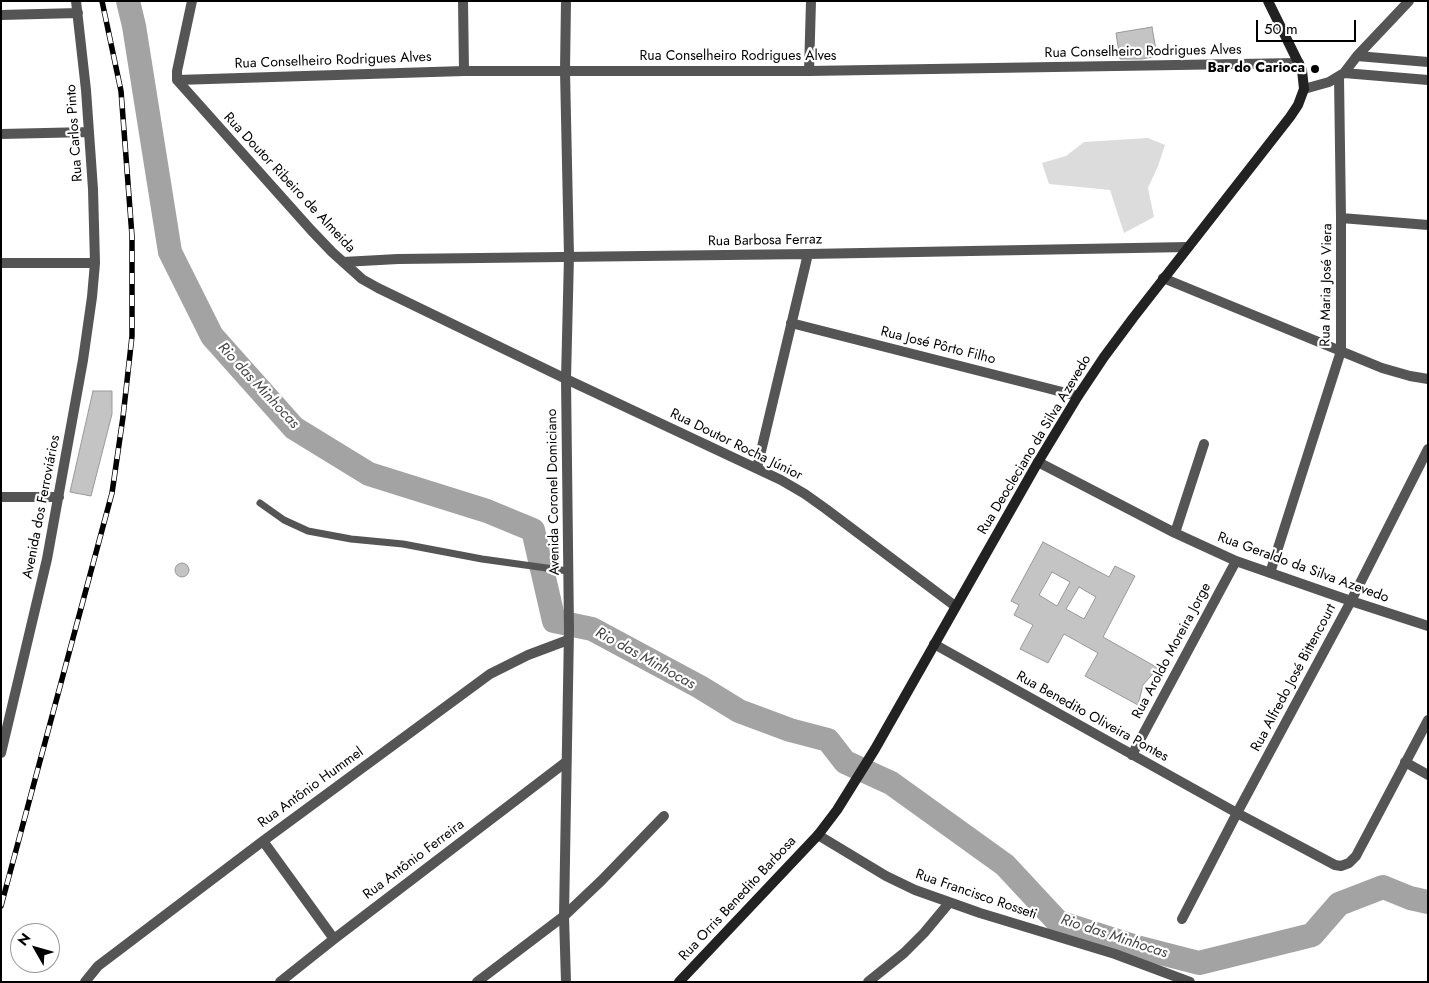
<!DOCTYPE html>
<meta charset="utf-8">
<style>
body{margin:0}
#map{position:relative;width:1429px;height:983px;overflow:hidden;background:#fff;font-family:Jost,sans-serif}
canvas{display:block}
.frame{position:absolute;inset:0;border:2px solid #000;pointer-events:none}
.north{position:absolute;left:10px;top:923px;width:50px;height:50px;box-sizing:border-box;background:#fff;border:1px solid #999;border-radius:50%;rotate:308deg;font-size:14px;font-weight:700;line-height:20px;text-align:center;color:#000}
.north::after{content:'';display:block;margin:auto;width:18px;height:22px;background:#000;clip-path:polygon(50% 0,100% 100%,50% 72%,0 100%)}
.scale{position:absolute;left:1256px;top:20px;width:100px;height:22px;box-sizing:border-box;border:2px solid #000;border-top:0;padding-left:6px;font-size:15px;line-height:18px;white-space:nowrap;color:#000;-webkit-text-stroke:4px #fff;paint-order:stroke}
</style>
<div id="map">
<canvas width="1429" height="983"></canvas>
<div class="frame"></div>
<div class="north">N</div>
<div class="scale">50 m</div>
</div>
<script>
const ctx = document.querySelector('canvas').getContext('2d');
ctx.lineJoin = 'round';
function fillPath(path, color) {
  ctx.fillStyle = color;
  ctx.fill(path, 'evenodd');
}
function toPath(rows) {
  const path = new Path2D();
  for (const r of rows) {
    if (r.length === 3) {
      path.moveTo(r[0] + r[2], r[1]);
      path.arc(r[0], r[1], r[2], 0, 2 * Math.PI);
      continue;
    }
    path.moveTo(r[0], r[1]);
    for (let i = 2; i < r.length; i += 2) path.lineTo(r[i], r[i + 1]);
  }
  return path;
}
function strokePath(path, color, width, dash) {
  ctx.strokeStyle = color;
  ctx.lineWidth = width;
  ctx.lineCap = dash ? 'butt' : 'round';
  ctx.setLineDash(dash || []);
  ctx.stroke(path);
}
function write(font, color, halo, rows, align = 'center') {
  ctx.font = font + ' Jost,sans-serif';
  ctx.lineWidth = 4.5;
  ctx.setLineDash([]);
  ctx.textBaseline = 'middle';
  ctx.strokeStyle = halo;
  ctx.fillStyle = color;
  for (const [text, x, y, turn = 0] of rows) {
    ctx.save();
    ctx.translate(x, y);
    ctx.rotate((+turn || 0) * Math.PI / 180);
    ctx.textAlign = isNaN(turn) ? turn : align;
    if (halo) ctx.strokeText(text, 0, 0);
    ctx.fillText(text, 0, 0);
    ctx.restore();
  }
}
fillPath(toPath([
 [1148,138,1165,145,1158,166,1148,188,1154,217,1124,233,1110,190,1049,184,1042,163,1066,156,1084,142]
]), '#dcdcdc');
strokePath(toPath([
 [128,1,134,26,170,252,212,336,294,428,369,474,487,511,533,530,554,621,592,629,700,687,739,711,790,730,828,740,845,762,891,783,1005,865,1058,922,1133,946,1199,963,1312,935,1339,904,1383,887,1410,898,1428,902]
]), '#a3a3a3', 24);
const building = toPath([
 [1152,27,1157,56,1142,59,1120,59,1116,33,1152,27],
 [93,391,112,391,112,414,91,496,70,492,93,391],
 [1043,542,1109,577,1115,566,1135,576,1103,637,1158,668,1143,685,1138,705,1085,676,1098,653,1064,634,1048,663,1020,649,1033,625,1014,615,1019,605,1011,601,1043,542],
 [1052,572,1070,582,1057,606,1039,595,1052,572],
 [1079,587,1096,597,1084,619,1066,609,1079,587],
 [182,570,7]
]);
fillPath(building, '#c4c4c4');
strokePath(building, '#999', 1);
strokePath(toPath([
 [260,503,284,520,308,531,351,539,403,544,482,559,568,571]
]), '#555', 7);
strokePath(toPath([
 [192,1,177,71,177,80,311,230,332,252,362,279,378,288,566,379,781,480,805,494,826,509,955,606],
 [463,1,464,71],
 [1,15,78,13],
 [1357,56,1428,62],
 [809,71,811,1],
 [1344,73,1428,80],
 [177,80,464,71,809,71,1299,63],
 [1304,89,1329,82,1344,73,1357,56,1409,1],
 [1,134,89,132],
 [1341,218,1428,225],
 [343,262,398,259,808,254,1188,247],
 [1,263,95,263],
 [1163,278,1382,368,1410,376,1428,379],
 [791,323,1078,396],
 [1038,462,1175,533,1236,561,1351,601,1428,626],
 [757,468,808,254],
 [1,497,59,497],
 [1175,533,1204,444],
 [1270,573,1341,351,1341,218,1339,77],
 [934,644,1237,813,1335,865,1341,866,1349,863,1356,856,1428,720],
 [1,753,47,559,83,360,92,297,95,263,93,189,86,90,76,1],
 [1132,755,1236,561],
 [1405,762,1428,775],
 [818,835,886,876,915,890,980,913,1115,954,1190,982],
 [263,841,334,939],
 [1182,919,1237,813,1351,601,1428,449],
 [85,982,98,966,263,841,490,674,528,655,568,640],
 [280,982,334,939,566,762],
 [477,982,564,916,601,881,664,816],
 [868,982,904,953,924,933,949,903]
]), '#555', 10);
strokePath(toPath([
 [566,1,565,71,569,256,566,379,569,630,564,916,566,982]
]), '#555', 10);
strokePath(toPath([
 [679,982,818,835,837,810,875,749,1038,462,1078,396,1104,357,1133,318,1290,117,1298,105,1304,89,1302,70,1268,1]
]), '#222', 10);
const rail = toPath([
 [1,906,112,493,123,417,132,336,132,236,121,91,102,1]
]);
strokePath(rail, '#000', 5.5);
strokePath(rail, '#fff', 4, [11]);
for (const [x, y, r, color] of [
 [1315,69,5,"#000"]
]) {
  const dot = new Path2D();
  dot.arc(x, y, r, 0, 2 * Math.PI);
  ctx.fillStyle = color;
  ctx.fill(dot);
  strokePath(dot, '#fff', 2);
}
write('14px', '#000', '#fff', [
 ["Rua Conselheiro Rodrigues Alves",1143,52,-1],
 ["Rua Conselheiro Rodrigues Alves",738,57],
 ["Rua Conselheiro Rodrigues Alves",333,61,-2],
 ["Rua Carlos Pinto",75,133,-94],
 ["Rua Doutor Ribeiro de Almeida",289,183,47],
 ["Rua Barbosa Ferraz",765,241,-1],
 ["Rua Maria José Viera",1327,285,-89],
 ["Rua José Pôrto Filho",938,346,14],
 ["Rua Doutor Rocha Júnior",736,445,26],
 ["Rua Deocleciano da Silva Azevedo",1035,445,-59],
 ["Avenida Coronel Domiciano",554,492,-91],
 ["Avenida dos Ferroviários",42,507,-79],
 ["Rua Geraldo da Silva Azevedo",1303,568,20],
 ["Rua Aroldo Moreira Jorge",1172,651,-62],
 ["Rua Alfredo José Bittencourt",1294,678,-62],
 ["Rua Benedito Oliveira Pontes",1092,717,29],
 ["Rua Antônio Hummel",311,788,-36],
 ["Rua Antônio Ferreira",414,860,-37],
 ["Rua Francisco Rosseti",976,895,19],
 ["Rua Orris Benedito Barbosa",738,899,-47]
]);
write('bold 14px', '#000', '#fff', [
 ["Bar do Carioca",1305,69]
], 'right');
write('italic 15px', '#444', '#fff', [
 ["Rio das Minhocas",258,386,47],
 ["Rio das Minhocas",645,659,29],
 ["Rio das Minhocas",1114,937,18]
]);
</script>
